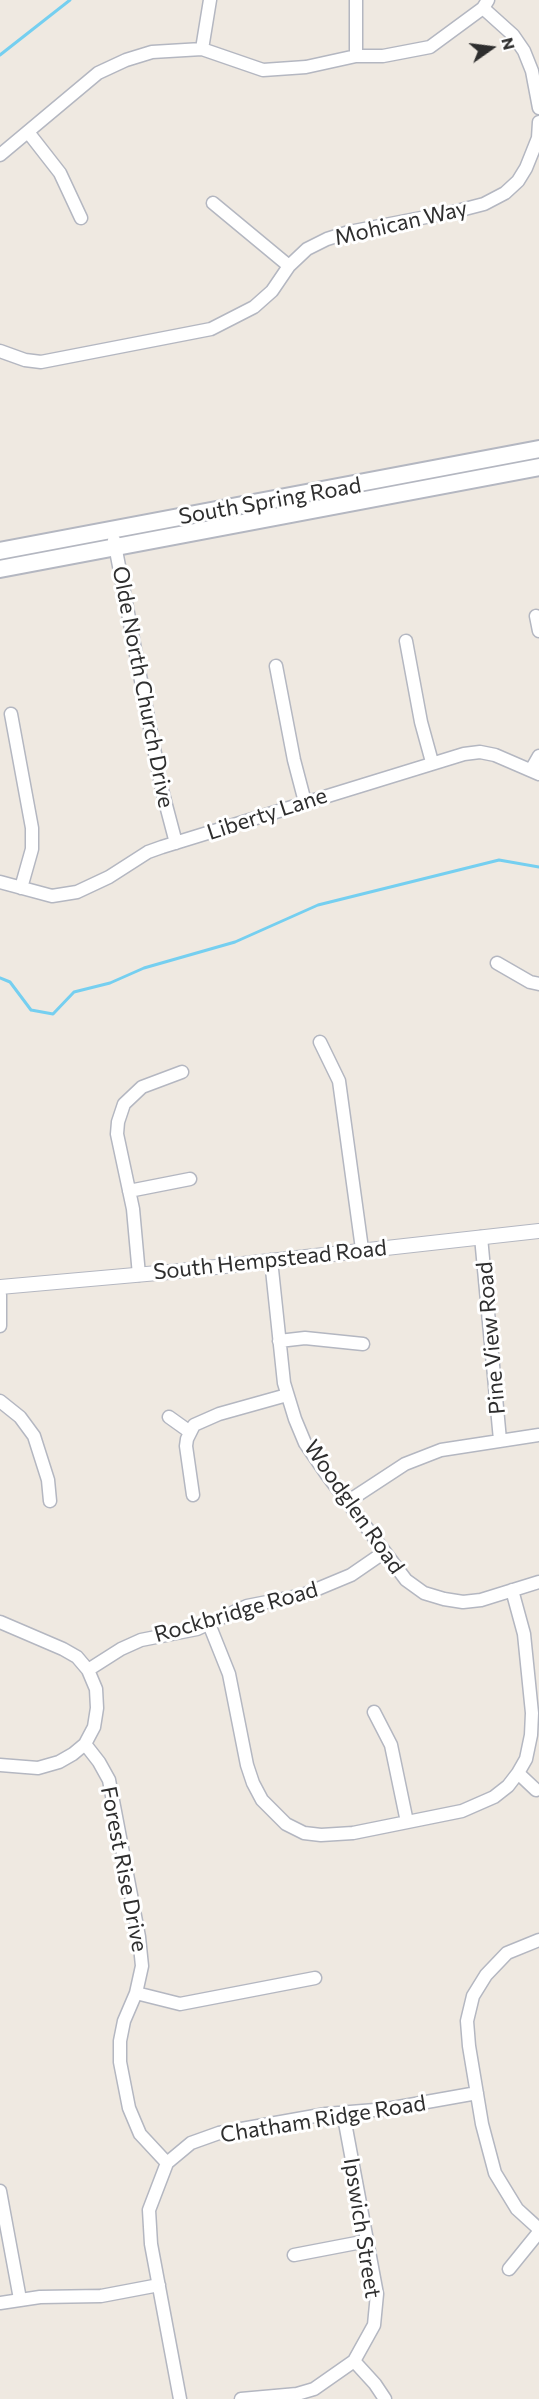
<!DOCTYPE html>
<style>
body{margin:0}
#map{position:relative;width:539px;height:2399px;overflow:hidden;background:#efe9e1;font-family:Commissioner,sans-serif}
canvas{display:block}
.north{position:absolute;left:461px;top:18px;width:60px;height:60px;-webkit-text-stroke:4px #fff;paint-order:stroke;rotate:76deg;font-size:16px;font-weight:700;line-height:24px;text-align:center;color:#2e2e2e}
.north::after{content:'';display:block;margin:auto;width:21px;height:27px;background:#2e2e2e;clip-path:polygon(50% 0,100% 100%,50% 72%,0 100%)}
</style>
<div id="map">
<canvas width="539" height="2399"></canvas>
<div class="north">N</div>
</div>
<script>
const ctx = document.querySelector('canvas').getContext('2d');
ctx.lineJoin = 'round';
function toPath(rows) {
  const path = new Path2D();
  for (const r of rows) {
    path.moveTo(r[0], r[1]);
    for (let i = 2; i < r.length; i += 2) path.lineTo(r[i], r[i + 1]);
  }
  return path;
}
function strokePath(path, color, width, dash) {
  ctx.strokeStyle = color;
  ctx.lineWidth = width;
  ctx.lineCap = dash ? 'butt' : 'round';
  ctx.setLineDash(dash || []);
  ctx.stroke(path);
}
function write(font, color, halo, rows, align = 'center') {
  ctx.font = font + ' Commissioner,sans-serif';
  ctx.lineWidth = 6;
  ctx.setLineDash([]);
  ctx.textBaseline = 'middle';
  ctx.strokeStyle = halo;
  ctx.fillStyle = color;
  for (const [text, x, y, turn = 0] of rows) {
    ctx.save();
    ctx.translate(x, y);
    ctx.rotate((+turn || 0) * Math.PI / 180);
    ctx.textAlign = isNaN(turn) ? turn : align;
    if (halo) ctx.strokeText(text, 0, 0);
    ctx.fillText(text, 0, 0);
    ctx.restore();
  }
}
strokePath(toPath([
 [0,55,70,0],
 [0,978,10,982,31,1010,53,1014,74,992,110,983,144,968,235,942,318,905,499,860,539,867]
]), '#75cff0', 3);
const minor = toPath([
 [483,8,513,35,524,51,532,71,539,108],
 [202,49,210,0],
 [356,56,356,0],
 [28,132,60,173,81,218],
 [0,155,98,73,126,60,152,52,202,49,263,70,306,67,356,56,383,56,430,47,483,8,488,0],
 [213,203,289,266],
 [0,351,25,360,41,362,211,329,254,307,272,291,289,266,307,249,327,239,349,232,457,211,484,204,505,193,518,181,526,168,538,138,539,122],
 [114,540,162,790,176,843],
 [536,616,539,631],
 [406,641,421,722,432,762],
 [276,666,294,760,305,802],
 [11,714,32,828,32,849,21,888],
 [531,770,539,756],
 [0,882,52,896,77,892,109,877,148,852,162,847,464,754,480,752,495,755,539,774],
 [497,963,530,982,539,984],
 [320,1042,339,1081,362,1249],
 [129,1191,190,1179],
 [481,1237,500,1440],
 [271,1260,284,1383,295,1419,305,1443,327,1475,406,1580,424,1593,444,1599,463,1602,481,1600,539,1582],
 [139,1275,133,1209,117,1134,118,1122,124,1104,142,1087,182,1072],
 [0,1295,0,1326],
 [279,1341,305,1338,363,1344],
 [0,1401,20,1417,34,1436,48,1480,50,1501],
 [169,1417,190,1432],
 [193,1495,186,1446,187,1439,194,1425,219,1414,287,1395],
 [347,1502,405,1464,441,1450,539,1435],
 [0,1622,63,1649,77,1657,88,1670,96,1689,97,1708,94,1727,85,1744,73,1754,59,1762,38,1768,0,1765],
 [209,1624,229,1674,247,1765,253,1783,262,1800,286,1824,304,1833,321,1835,353,1833,462,1811,494,1797,508,1786,518,1773,526,1759,531,1735,532,1713,524,1634,512,1590],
 [88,1670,121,1649,141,1640,197,1629,247,1606,303,1595,351,1575,383,1553],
 [374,1712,391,1745,407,1822],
 [85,1744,99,1762,109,1780,139,1937,142,1966,136,1993,124,2021,120,2041,120,2062,129,2108,140,2134,167,2163],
 [518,1773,536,1790],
 [539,1940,507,1953,486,1975,473,1996,467,2021,469,2046,482,2124,495,2173,517,2209,539,2229],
 [136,1993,180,2004,315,1978],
 [0,2191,20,2299],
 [294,2255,367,2241],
 [509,2269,539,2232],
 [0,2303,40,2297,101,2296,159,2285],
 [354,2361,375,2384,385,2399],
 [180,2399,151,2244,149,2210,167,2163,191,2143,219,2133,326,2114,387,2109,477,2093],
 [241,2399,297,2394,314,2389,354,2361,374,2325,377,2294,343,2112]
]);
const tertiary = toPath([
 [0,1287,180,1271,539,1231]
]);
const secondary = toPath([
 [0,551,539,449],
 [0,569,539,467]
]);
strokePath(minor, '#b4b7c1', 15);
strokePath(tertiary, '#b4b7c1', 16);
strokePath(secondary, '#b4b7c1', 20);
strokePath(minor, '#fff', 12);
strokePath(tertiary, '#fff', 14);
strokePath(secondary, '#fff', 16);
write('22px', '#2e2e2e', '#fff', [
 ["Mohican Way",401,223,-13],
 ["South Spring Road",270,501,-10],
 ["Olde North Church Drive",143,687,79],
 ["Liberty Lane",267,814,-18],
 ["South Hempstead Road",270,1260,-6],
 ["Pine View Road",491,1338,-95],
 ["Woodglen Road",354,1507,55],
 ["Rockbridge Road",236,1612,-16],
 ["Forest Rise Drive",124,1869,79],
 ["Chatham Ridge Road",323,2119,-9],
 ["Ipswich Street",362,2228,81]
]);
</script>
